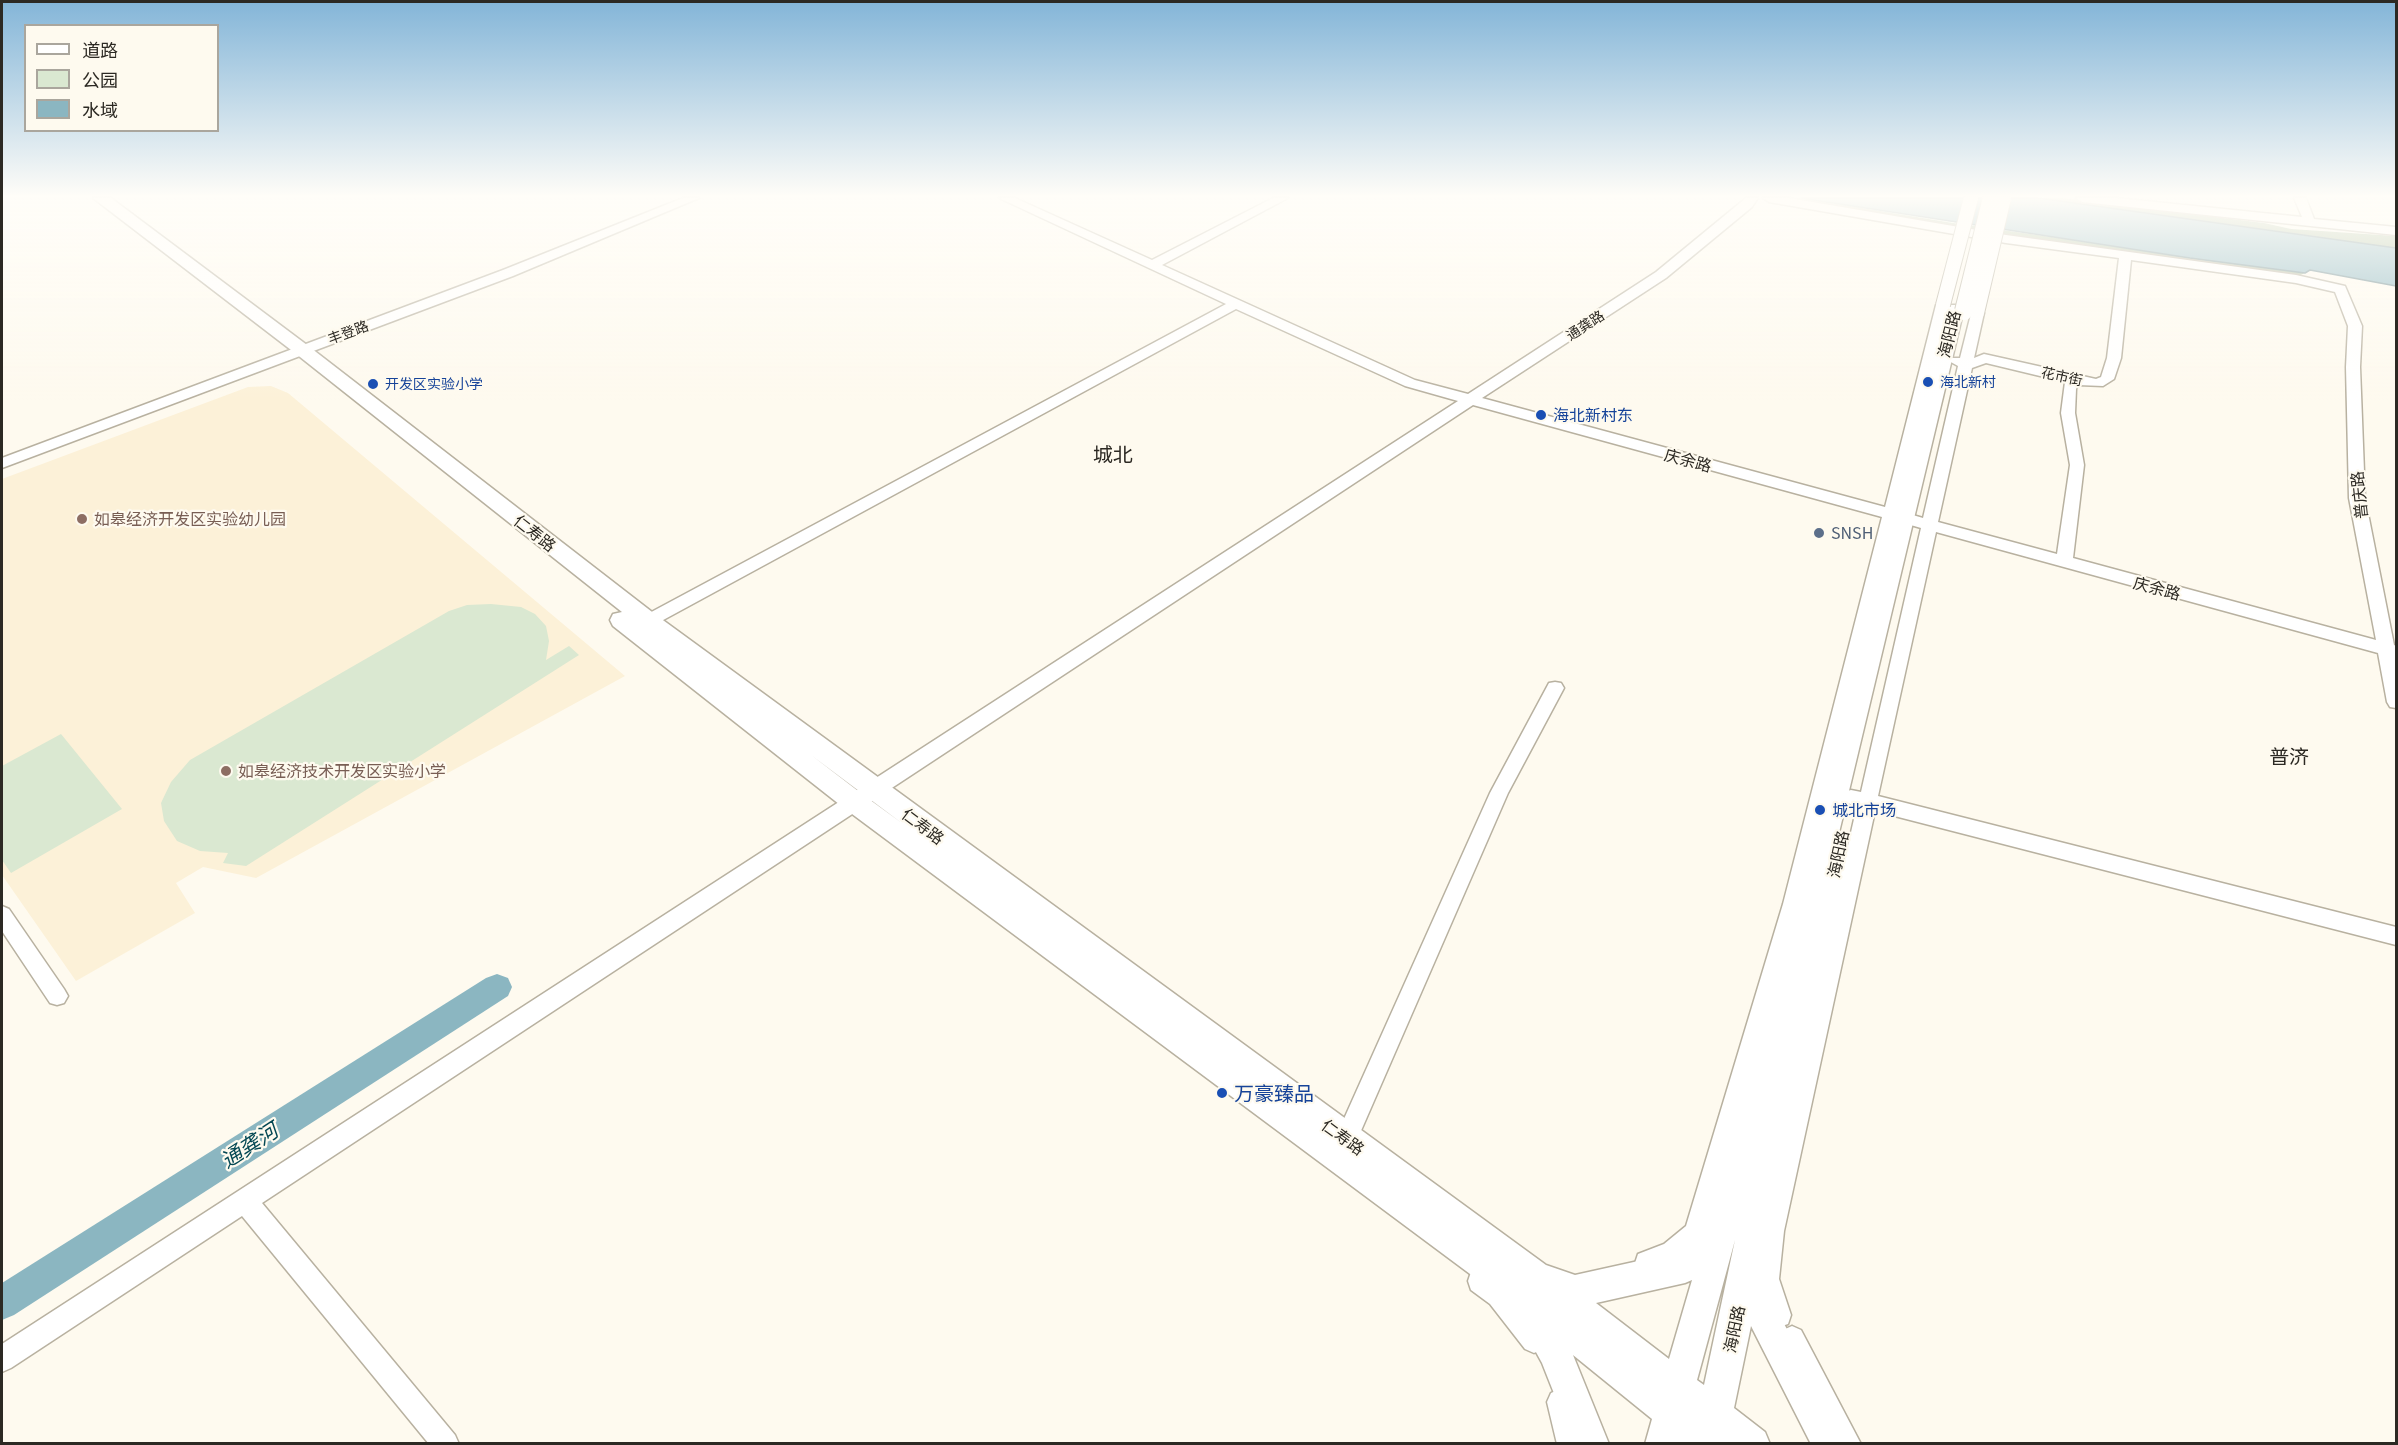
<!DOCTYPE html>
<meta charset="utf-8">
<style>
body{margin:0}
#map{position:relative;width:2398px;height:1445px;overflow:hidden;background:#fefaef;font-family:Georgia,"Noto Sans SC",serif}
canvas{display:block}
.frame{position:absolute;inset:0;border:3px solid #2c2923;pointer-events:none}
.legend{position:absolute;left:24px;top:24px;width:195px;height:108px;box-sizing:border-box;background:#fefaef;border:2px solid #aaa69d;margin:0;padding:8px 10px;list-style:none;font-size:18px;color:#2c2923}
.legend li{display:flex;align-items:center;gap:12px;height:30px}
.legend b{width:30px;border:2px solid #aaa69d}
</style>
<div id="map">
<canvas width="2398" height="1445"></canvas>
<div class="frame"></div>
<ul class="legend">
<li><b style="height:8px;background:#fff"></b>道路</li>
<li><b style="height:16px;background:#dae8d1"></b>公园</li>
<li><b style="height:16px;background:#8bb6c1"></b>水域</li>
</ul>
</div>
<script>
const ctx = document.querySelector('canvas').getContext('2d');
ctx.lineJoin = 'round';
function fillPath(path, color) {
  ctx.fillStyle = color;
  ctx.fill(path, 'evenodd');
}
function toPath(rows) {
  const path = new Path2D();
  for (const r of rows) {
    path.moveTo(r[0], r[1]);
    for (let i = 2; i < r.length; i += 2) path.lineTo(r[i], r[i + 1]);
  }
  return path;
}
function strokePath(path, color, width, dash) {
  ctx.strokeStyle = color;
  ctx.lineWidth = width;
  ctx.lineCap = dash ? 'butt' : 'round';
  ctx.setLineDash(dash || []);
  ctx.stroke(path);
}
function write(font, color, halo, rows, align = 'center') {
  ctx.font = font + ' Georgia,"Noto Sans SC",serif';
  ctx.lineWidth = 4.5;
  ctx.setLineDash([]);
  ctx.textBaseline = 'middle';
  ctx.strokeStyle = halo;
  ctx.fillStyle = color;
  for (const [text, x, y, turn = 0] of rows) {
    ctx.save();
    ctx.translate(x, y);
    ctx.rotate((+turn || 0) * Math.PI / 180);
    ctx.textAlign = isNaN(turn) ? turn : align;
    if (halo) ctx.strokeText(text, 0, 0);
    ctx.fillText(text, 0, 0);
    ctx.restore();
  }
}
fillPath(toPath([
 [271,386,288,393,625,676,256,878,203,867,176,883,195,913,76,981,2,875,2,479,248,387]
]), '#fcf1d8');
fillPath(toPath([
 [491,604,521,607,535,614,546,626,549,641,546,660,569,646,579,655,246,866,223,863,228,853,200,851,177,841,164,821,161,803,171,782,190,760,449,611,467,605],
 [61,734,122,809,11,873,2,860,2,766]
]), '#dae8d1');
fillPath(toPath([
 [1784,198,1801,198,1953,223,2305,273,2298,276,2046,241],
 [2038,198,2062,198,2264,223,2291,229,2396,236,2396,248]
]), '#a9bd9d');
const water = toPath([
 [1801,198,2038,198,2396,248,2396,286,2310,270,2305,273,2190,258,1801,198]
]);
fillPath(water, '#8bb6c1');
strokePath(water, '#6e8c92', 1.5);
fillPath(toPath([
 [497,974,508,978,512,987,508,996,14,1315,2,1320,2,1283,486,978,497,974]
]), '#8bb6c1');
const minor = toPath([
 [683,198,699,198,513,276,2,468,2,458,503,270,683,198],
 [999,198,1015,198,1152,260,1273,198,1288,198,1162,265,1415,380,1468,394,1656,272,1746,198,1758,198,1752,207,1666,278,1482,398,1885,507,1936,305,1938,302,1948,302,1950,305,1899,511,1923,518,1958,366,1949,361,1951,358,1960,358,1972,310,1977,309,1984,313,1974,358,1984,354,2096,379,2101,377,2107,358,2119,258,2006,243,1769,202,1763,198,1789,198,2006,235,2296,275,2345,286,2362,326,2360,367,2365,498,2394,645,2396,646,2396,708,2390,707,2387,702,2378,653,1936,532,1878,796,2396,927,2396,945,1875,811,1784,1231,1779,1279,1791,1315,1788,1324,1779,1327,1770,1324,1755,1279,1760,1231,1857,806,1844,802,1842,797,1844,792,1851,790,1861,792,1921,528,1897,521,1803,904,1708,1233,1704,1241,1681,1262,1647,1275,1638,1272,1635,1263,1638,1254,1664,1244,1686,1226,1783,904,1882,517,1473,405,262,1203,455,1435,459,1444,429,1444,242,1216,11,1368,2,1372,2,1344,1458,401,1405,386,1236,309,654,625,642,625,640,621,642,617,1226,304,999,198],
 [2131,260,2296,283,2335,292,2348,326,2346,367,2349,498,2376,640,2073,558,2084,465,2075,413,2076,389,2078,385,2103,386,2114,379,2121,358,2131,260],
 [1986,363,2065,382,2061,413,2070,465,2057,554,1938,522,1972,368,1986,363],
 [2076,198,2116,198,2302,217,2294,198,2306,198,2314,219,2396,227,2396,235,2082,202,2076,198],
 [1555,682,1561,683,1564,688,1508,793,1360,1133,1363,1141,1360,1149,1352,1152,1338,1147,1335,1139,1490,793,1549,683,1555,682],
 [2,906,9,909,64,989,68,996,64,1003,57,1005,50,1003,2,931,2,906],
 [1480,1269,1508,1286,1543,1331,1547,1340,1543,1349,1534,1353,1525,1349,1490,1304,1471,1290,1468,1281,1471,1272,1480,1269],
 [1792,1326,1801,1330,1861,1444,1833,1444,1779,1339,1783,1330,1792,1326],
 [1560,1389,1569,1393,1583,1444,1557,1444,1547,1402,1551,1393,1560,1389]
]);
const major = toPath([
 [93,198,111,198,307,345,656,615,1546,1265,1575,1275,1679,1252,1705,1236,1750,1079,1946,309,1949,305,1961,305,1964,309,1832,862,1843,864,1847,872,1798,1088,1762,1267,1780,1316,1847,1444,1811,1444,1751,1326,1734,1408,1765,1432,1770,1444,1645,1444,1652,1419,1573,1355,1609,1444,1574,1444,1542,1363,1509,1303,844,808,613,626,610,620,613,614,622,612,295,353,93,198],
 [811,755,903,824,862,794,811,755],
 [1735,1240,1704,1385,1697,1380,1735,1240],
 [1692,1280,1669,1359,1596,1303,1685,1283,1692,1280]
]);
strokePath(minor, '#b8b1a0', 3);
strokePath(major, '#b8b1a0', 3);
fillPath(minor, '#fff');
fillPath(major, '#fff');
const minorBridge = toPath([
 [1943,305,1971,198],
 [1977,313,2004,198]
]);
const majorBridge = toPath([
 [1964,311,1992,198]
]);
strokePath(minorBridge, '#b8b1a0', 16, []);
strokePath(majorBridge, '#b8b1a0', 20, []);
strokePath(minorBridge, '#fff', 14);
strokePath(majorBridge, '#fff', 18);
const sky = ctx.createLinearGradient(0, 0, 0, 400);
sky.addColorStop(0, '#83b5d8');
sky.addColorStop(0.49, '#fffdf8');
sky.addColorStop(1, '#fffdf800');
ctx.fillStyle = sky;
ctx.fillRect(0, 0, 2398, 400);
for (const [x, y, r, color] of [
 [1928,382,6,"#1a4fb4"],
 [373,384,6,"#1a4fb4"],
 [1541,415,6,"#1a4fb4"],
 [82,519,6,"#8d6e63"],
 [1819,533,6,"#5c6f8a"],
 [226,771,6,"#8d6e63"],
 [1820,810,6,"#1a4fb4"],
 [1222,1093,6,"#1a4fb4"]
]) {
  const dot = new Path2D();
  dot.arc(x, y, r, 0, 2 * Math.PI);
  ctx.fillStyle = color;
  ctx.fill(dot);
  strokePath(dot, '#fefaef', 2);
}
write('14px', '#2c2923', '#fefaef', [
 ["通龚路",1585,325,-33],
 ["丰登路",348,332,-20],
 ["花市街",2062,376,12]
]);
write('14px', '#164399', '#fefaef', [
 ["海北新村",1940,382],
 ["开发区实验小学",385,384]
], 'left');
write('16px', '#2c2923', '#fefaef', [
 ["海阳路",1949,334,-76],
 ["庆余路",1688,460,15],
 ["普庆路",2359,495,-96],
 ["仁寿路",535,533,38],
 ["庆余路",2157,588,15],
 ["仁寿路",923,826,37],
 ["海阳路",1838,854,-78],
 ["仁寿路",1343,1137,36],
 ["海阳路",1734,1329,-78]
]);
write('16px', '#164399', '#fefaef', [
 ["海北新村东",1553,415],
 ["城北市场",1832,810]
], 'left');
write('16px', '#785e54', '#fefaef', [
 ["如皋经济开发区实验幼儿园",94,519],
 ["如皋经济技术开发区实验小学",238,771]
], 'left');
write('16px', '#4e5e75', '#fefaef', [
 ["SNSH",1831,533]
], 'left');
write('20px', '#2c2923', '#fefaef', [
 ["城北",1113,454],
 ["普济",2289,756]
]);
write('20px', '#164399', '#fefaef', [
 ["万豪臻品",1234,1093]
], 'left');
write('italic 21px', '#034753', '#fefaef', [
 ["通龚河",249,1145,-33]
]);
</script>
